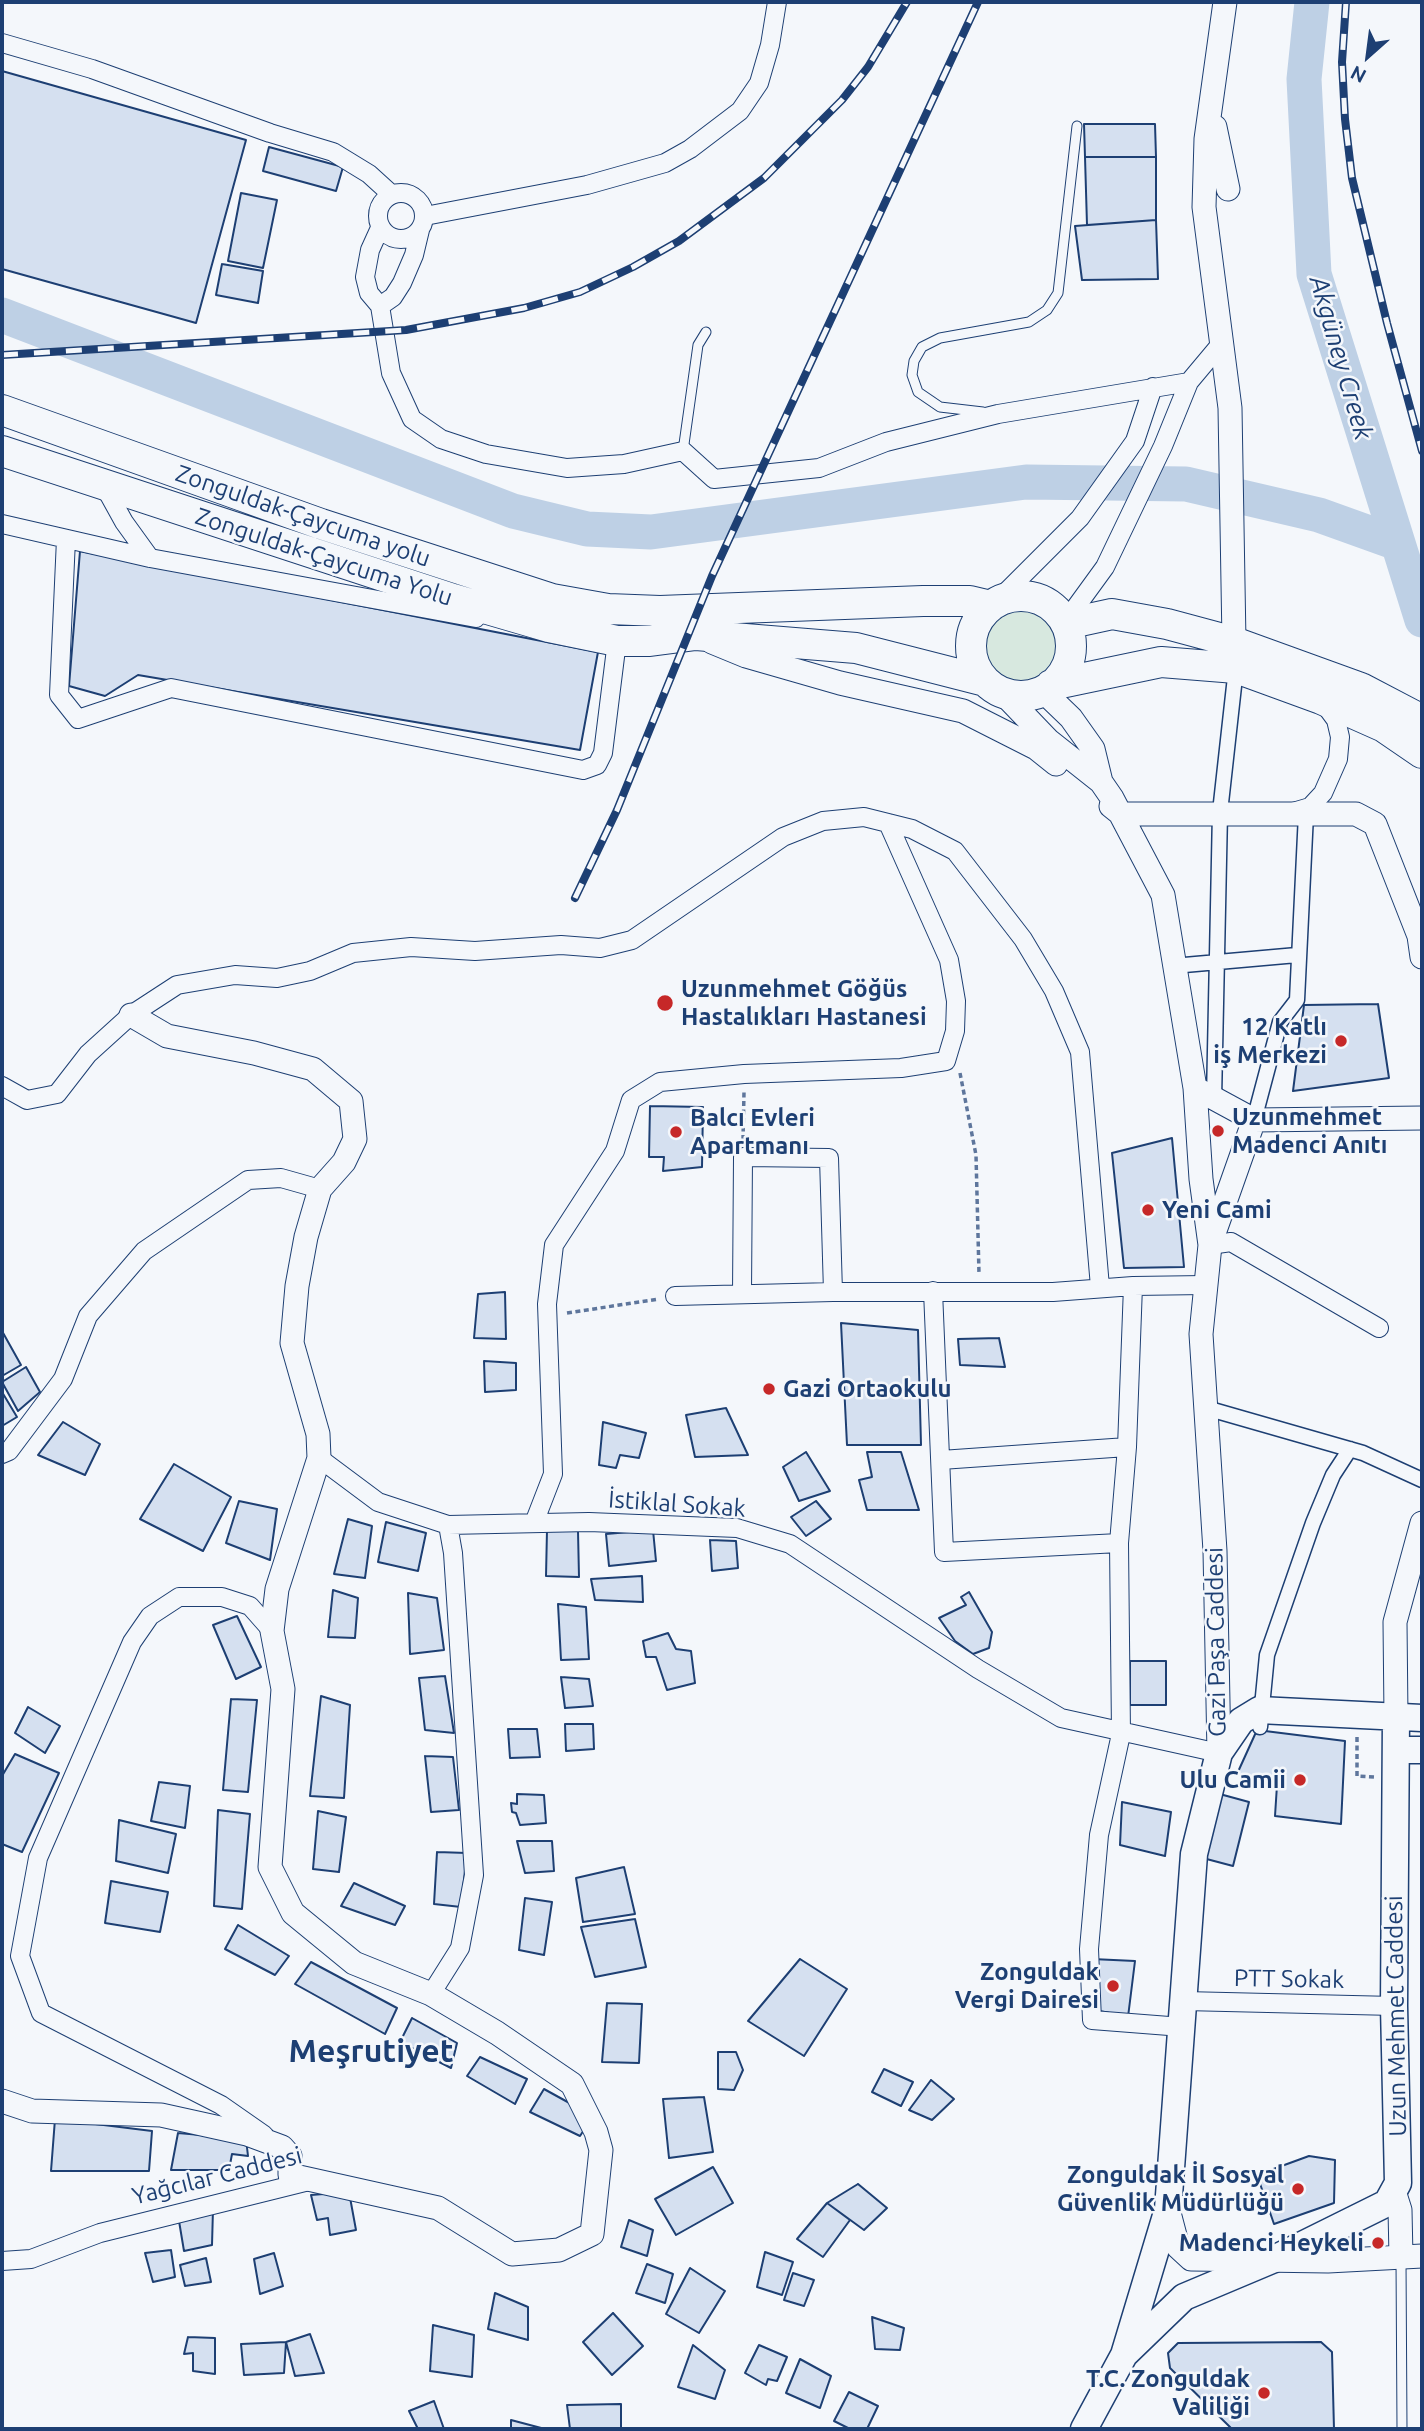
<!DOCTYPE html>
<meta charset="utf-8">
<style>
body{margin:0}
#map{position:relative;width:1424px;height:2431px;overflow:hidden;background:#f4f7fb;font-family:Ubuntu,sans-serif}
canvas{display:block}
.frame{position:absolute;inset:0;border:4px solid #1d3f73;pointer-events:none}
.north{position:absolute;left:1333px;top:21px;width:70px;height:70px;-webkit-text-stroke:5px #f4f7fb;paint-order:stroke;rotate:208deg;font-size:19px;font-weight:700;line-height:28px;text-align:center;color:#1d3f73}
.north::after{content:'';display:block;margin:auto;width:24px;height:32px;background:#1d3f73;clip-path:polygon(50% 0,100% 100%,50% 72%,0 100%)}
</style>
<div id="map">
<canvas width="1424" height="2431"></canvas>
<div class="frame"></div>
<div class="north">N</div>
</div>
<script>
const ctx = document.querySelector('canvas').getContext('2d');
ctx.lineJoin = 'round';
function fillPath(path, color) {
  ctx.fillStyle = color;
  ctx.fill(path, 'evenodd');
}
function toPath(rows) {
  const path = new Path2D();
  for (const r of rows) {
    if (r.length === 3) {
      path.moveTo(r[0] + r[2], r[1]);
      path.arc(r[0], r[1], r[2], 0, 2 * Math.PI);
      continue;
    }
    path.moveTo(r[0], r[1]);
    for (let i = 2; i < r.length; i += 2) path.lineTo(r[i], r[i + 1]);
  }
  return path;
}
function strokePath(path, color, width, dash) {
  ctx.strokeStyle = color;
  ctx.lineWidth = width;
  ctx.lineCap = dash ? 'butt' : 'round';
  ctx.setLineDash(dash || []);
  ctx.stroke(path);
}
function write(font, color, halo, rows, align = 'center') {
  ctx.font = font + ' Ubuntu,sans-serif';
  ctx.lineWidth = 5;
  ctx.setLineDash([]);
  ctx.textBaseline = 'middle';
  ctx.strokeStyle = halo;
  ctx.fillStyle = color;
  for (const [text, x, y, turn = 0] of rows) {
    ctx.save();
    ctx.translate(x, y);
    ctx.rotate((+turn || 0) * Math.PI / 180);
    ctx.textAlign = isNaN(turn) ? turn : align;
    if (halo) ctx.strokeText(text, 0, 0);
    ctx.fillText(text, 0, 0);
    ctx.restore();
  }
}
const green = toPath([
 [1020,646,45]
]);
fillPath(green, '#d7e8df');
strokePath(green, '#687fa3', 2);
strokePath(toPath([
 [1312,2,1304,79,1314,274,1422,620],
 [2,315,513,511,587,529,651,532,1026,482,1186,484,1319,515,1397,543]
]), '#bed0e5', 35);
const building = toPath([
 [2,71,246,140,196,323,2,269,2,71],
 [1084,124,1155,124,1156,157,1085,157,1084,124],
 [269,147,343,167,336,191,263,171,269,147],
 [1085,157,1156,157,1156,220,1087,225,1085,157],
 [241,193,277,200,263,268,228,261,241,193],
 [1156,220,1158,279,1082,280,1075,226,1156,220],
 [222,264,263,271,258,303,216,295,222,264],
 [80,551,598,652,580,750,138,675,105,696,69,686,80,551],
 [1378,1004,1389,1078,1293,1091,1304,1005,1378,1004],
 [650,1106,703,1107,702,1167,663,1171,664,1157,649,1157,650,1106],
 [1172,1138,1184,1267,1124,1268,1112,1153,1172,1138],
 [505,1292,506,1339,474,1338,478,1294,505,1292],
 [841,1323,918,1330,921,1445,847,1445,841,1323],
 [2,1331,21,1365,2,1376,2,1331],
 [999,1338,1005,1367,960,1365,958,1339,999,1338],
 [484,1361,516,1363,516,1390,485,1392,484,1361],
 [26,1367,40,1392,18,1411,2,1382,26,1367],
 [2,1392,17,1417,2,1426,2,1392],
 [726,1408,748,1455,695,1457,686,1415,726,1408],
 [63,1422,100,1444,85,1475,38,1455,63,1422],
 [603,1422,646,1433,639,1458,620,1455,616,1468,599,1465,603,1422],
 [806,1452,830,1491,799,1501,783,1467,806,1452],
 [867,1452,901,1452,919,1510,867,1510,859,1480,872,1477,867,1452],
 [174,1464,231,1497,203,1551,140,1519,174,1464],
 [239,1501,277,1509,270,1560,226,1543,239,1501],
 [816,1501,831,1519,806,1536,791,1517,816,1501],
 [348,1519,372,1526,365,1578,334,1574,348,1519],
 [386,1522,426,1533,418,1571,378,1562,386,1522],
 [547,1530,578,1531,579,1577,546,1576,547,1530],
 [653,1530,656,1561,609,1566,606,1534,653,1530],
 [710,1540,736,1541,738,1568,712,1571,710,1540],
 [642,1576,643,1602,595,1600,591,1579,642,1576],
 [333,1590,358,1598,355,1638,328,1637,333,1590],
 [969,1592,992,1632,989,1648,973,1654,955,1641,939,1618,966,1605,961,1597,969,1592],
 [408,1593,437,1598,444,1650,410,1654,408,1593],
 [558,1604,586,1607,589,1659,561,1660,558,1604],
 [237,1616,261,1667,236,1679,213,1625,237,1616],
 [668,1633,676,1649,691,1651,695,1683,667,1690,656,1657,646,1657,643,1641,668,1633],
 [1130,1661,1166,1661,1166,1705,1130,1705,1130,1661],
 [445,1676,454,1733,425,1730,419,1678,445,1676],
 [561,1677,589,1679,593,1706,565,1708,561,1677],
 [321,1696,350,1705,344,1798,310,1796,321,1696],
 [231,1699,257,1700,248,1792,223,1790,231,1699],
 [28,1707,60,1726,45,1753,15,1733,28,1707],
 [565,1724,593,1724,594,1749,566,1751,565,1724],
 [508,1729,537,1729,540,1757,510,1758,508,1729],
 [1257,1730,1345,1741,1341,1824,1275,1816,1277,1785,1237,1774,1257,1730],
 [15,1754,59,1773,22,1852,2,1844,2,1776,15,1754],
 [425,1756,453,1757,459,1810,431,1812,425,1756],
 [159,1782,190,1786,185,1828,151,1821,159,1782],
 [1216,1793,1249,1802,1233,1866,1199,1857,1216,1793],
 [517,1794,544,1795,546,1823,520,1825,516,1813,512,1812,511,1803,517,1804,517,1794],
 [1122,1802,1171,1812,1165,1856,1120,1845,1122,1802],
 [218,1810,250,1814,242,1909,214,1906,218,1810],
 [318,1811,346,1817,339,1872,313,1869,318,1811],
 [119,1820,176,1834,168,1873,116,1861,119,1820],
 [517,1841,552,1841,554,1871,525,1873,517,1841],
 [437,1852,467,1853,461,1907,434,1904,437,1852],
 [624,1867,635,1914,583,1922,576,1878,624,1867],
 [111,1881,168,1892,160,1932,105,1923,111,1881],
 [354,1883,405,1906,395,1925,341,1906,354,1883],
 [525,1898,552,1902,544,1955,519,1950,525,1898],
 [635,1919,646,1967,595,1977,581,1927,635,1919],
 [238,1925,289,1956,275,1975,225,1949,238,1925],
 [800,1959,847,1989,804,2056,748,2021,800,1959],
 [1092,1959,1135,1961,1128,2017,1095,2010,1092,1959],
 [311,1962,397,2008,385,2034,295,1984,311,1962],
 [607,2003,642,2004,639,2063,602,2062,607,2003],
 [412,2018,457,2043,451,2068,400,2042,412,2018],
 [718,2052,736,2052,743,2070,734,2090,718,2089,718,2052],
 [480,2057,527,2079,515,2104,467,2076,480,2057],
 [884,2069,913,2082,901,2106,872,2092,884,2069],
 [931,2080,954,2099,932,2120,909,2110,931,2080],
 [544,2089,593,2116,580,2136,530,2112,544,2089],
 [704,2097,713,2152,669,2158,663,2099,704,2097],
 [55,2119,152,2131,149,2171,51,2171,55,2119],
 [178,2133,246,2139,248,2156,232,2154,229,2170,171,2170,178,2133],
 [1309,2156,1335,2160,1334,2203,1274,2224,1257,2175,1309,2156],
 [713,2167,733,2203,676,2235,655,2199,713,2167],
 [858,2184,887,2208,864,2230,827,2203,858,2184],
 [349,2192,356,2230,330,2235,328,2218,317,2220,311,2195,349,2192],
 [827,2203,850,2220,823,2257,797,2239,827,2203],
 [213,2209,212,2245,184,2251,179,2221,213,2209],
 [629,2220,653,2230,647,2256,621,2247,629,2220],
 [171,2250,175,2277,153,2282,145,2253,171,2250],
 [765,2252,793,2262,782,2295,757,2287,765,2252],
 [274,2253,283,2286,260,2294,254,2259,274,2253],
 [206,2258,211,2282,185,2286,180,2265,206,2258],
 [647,2264,673,2274,665,2303,636,2293,647,2264],
 [690,2268,725,2291,699,2333,666,2314,690,2268],
 [793,2273,814,2280,804,2306,784,2300,793,2273],
 [495,2293,528,2307,528,2340,488,2329,495,2293],
 [613,2313,643,2346,612,2375,583,2342,613,2313],
 [872,2317,904,2328,900,2350,875,2349,872,2317],
 [433,2325,474,2335,472,2377,430,2371,433,2325],
 [310,2334,324,2373,295,2376,286,2342,310,2334],
 [188,2337,215,2338,215,2374,193,2371,193,2353,184,2354,188,2337],
 [286,2342,284,2373,244,2375,241,2344,286,2342],
 [1321,2342,1332,2352,1334,2429,1232,2429,1170,2368,1168,2353,1178,2343,1321,2342],
 [693,2345,725,2370,715,2399,678,2387,693,2345],
 [759,2345,787,2357,777,2381,768,2379,766,2385,745,2373,759,2345],
 [800,2359,831,2376,820,2408,786,2393,800,2359],
 [849,2392,878,2406,867,2429,850,2429,834,2421,849,2392],
 [434,2401,444,2429,418,2429,409,2411,434,2401],
 [621,2404,621,2429,570,2429,567,2405,621,2404],
 [511,2420,545,2429,511,2429,511,2420]
]);
fillPath(building, '#d5e0f0');
strokePath(building, '#1d3f73', 2);
const service = toPath([
 [983,412,940,407,918,392,912,375,914,361,922,347,940,338,1029,322,1047,310,1058,293,1077,126],
 [683,451,698,345,706,332],
 [1401,2260,1402,2429]
]);
const pedestrian = toPath([
 [1173,966,1297,955],
 [1214,1099,1220,812,1236,668],
 [1254,1120,1280,1022,1297,1000,1306,814],
 [1206,1408,1363,1453,1422,1480],
 [1260,1727,1267,1655,1313,1523,1333,1475,1350,1449]
]);
const minor = toPath([
 [2,43,92,69,270,133,333,152,369,174,391,194],
 [401,216,23],
 [425,216,587,185,665,163,690,149,740,111,759,83,770,45,777,2],
 [380,228,370,250,365,277,369,293,380,306,393,297,402,283,414,255,420,230],
 [380,306,391,373,412,419,441,439,486,454,567,468,624,464,683,451,714,479,819,468,886,442,998,414,1189,382,1220,345],
 [103,484,124,522,150,558],
 [2,524,150,558,476,618],
 [66,539,59,695,78,719,171,688,583,770,597,765,603,753,617,641],
 [996,602,1080,518,1135,441,1153,387],
 [1065,622,1105,567,1163,446,1189,382],
 [1293,812,1310,807,1323,793,1338,759,1340,737,1336,720,1325,705],
 [2,1086,27,1100,57,1094,88,1054,131,1015,177,985,235,975,277,978,310,971,353,953,411,947,475,951,561,945,600,948,632,940,783,837,823,821,864,817,912,829,955,851,1023,939,1054,991,1080,1052,1100,1287],
 [1210,1245,1231,1242,1379,1328],
 [933,1291,944,1552,1119,1543],
 [742,1293,743,1157,829,1158,833,1292],
 [675,1296,833,1292,1053,1292,1133,1286],
 [2,1454,9,1451,63,1379,88,1316,144,1251,248,1180,281,1178,320,1189],
 [319,1458,378,1502,448,1525,589,1522,737,1528,790,1544,978,1669,1061,1718,1219,1753],
 [941,1460,1127,1447],
 [534,1523,553,1474,547,1304,554,1245,615,1151,631,1100,660,1082,744,1074,901,1068,946,1061,955,1031,956,1001,949,960,888,823],
 [431,1994,460,1948,474,1875,453,1553,448,1525],
 [1184,2001,1394,2006],
 [1182,2027,1092,2020,1089,1949,1099,1835,1121,1734,1119,1543,1127,1447,1133,1286,1205,1285],
 [264,2135,221,2105,41,2013,20,1956,38,1858,132,1642,150,1616,179,1597,222,1597,250,1606,272,1631],
 [2,2261,31,2259,100,2233,309,2181]
]);
const tertiary = toPath([
 [1225,2,1206,139,1204,207,1230,408,1234,642],
 [1215,127,1228,189],
 [712,642,746,656,840,683,963,711,1036,748,1056,764],
 [1001,691,1048,740,1101,782,1112,798,1163,895,1195,1088,1201,1179,1210,1245,1201,1334,1215,1551,1219,1753],
 [1043,691,1071,718,1093,749,1101,782],
 [1111,806,1121,814,1356,814,1375,824,1419,936,1422,957],
 [1195,1088,1254,1120,1422,1118],
 [1212,1239,1254,1120],
 [1396,1717,1395,1622,1422,1523],
 [2,2101,32,2111,161,2115,247,2134,282,2147,290,2156,290,2175,438,2208,512,2254,559,2250,592,2234,601,2150,596,2132,572,2084,497,2033,431,1994,354,1963,293,1913,270,1867,283,1689,272,1631,277,1589,319,1458,318,1434,292,1343,297,1286,306,1237,320,1189,344,1162,355,1139,351,1101,313,1069,254,1053,167,1036,131,1015],
 [1394,2191,1400,2210,1401,2257],
 [1168,2209,1178,2247,1191,2259,1328,2261,1422,2256]
]);
const secondary = toPath([
 [1396,1750,1422,1750],
 [1125,2354,1184,2297,1272,2260,1387,2203,1398,2183,1394,2006,1396,1717],
 [1084,2429,1124,2355,1168,2209,1194,1854,1219,1753,1241,1721,1259,1710,1422,1718]
]);
const trunk = toPath([
 [2,410,321,524,552,599,608,609,660,611,923,601,970,601,991,606],
 [2,451,453,599,549,627,617,641,650,641,696,635,856,648,985,681],
 [1021,646,50],
 [1066,624,1112,614,1167,624,1234,642,1361,688,1422,720],
 [1051,685,1161,662,1236,668,1321,699,1384,727,1422,753]
]);
strokePath(service, '#1d3f73', 11);
strokePath(pedestrian, '#1d3f73', 17);
strokePath(minor, '#1d3f73', 20);
strokePath(tertiary, '#1d3f73', 25);
strokePath(secondary, '#1d3f73', 29);
strokePath(trunk, '#1d3f73', 32);
strokePath(toPath([
 [960,1073,976,1155,979,1274],
 [743,1140,744,1092],
 [567,1313,659,1299],
 [1357,1737,1357,1776,1374,1777]
]), '#5e769c', 3.5, [5, 3.5]);
strokePath(service, '#f4f7fb', 9);
strokePath(pedestrian, '#f4f7fb', 14);
strokePath(minor, '#f4f7fb', 18);
strokePath(tertiary, '#f4f7fb', 23);
strokePath(secondary, '#f4f7fb', 26);
strokePath(trunk, '#f4f7fb', 30);
const rail = toPath([
 [1346,2,1342,62,1345,119,1352,178,1387,323,1422,451],
 [2,355,406,330,524,308,580,292,633,267,679,241,764,178,842,100,868,67,907,2],
 [575,898,617,810,712,576,978,2]
]);
strokePath(rail, '#1d3f73', 8);
strokePath(rail, '#f4f7fb', 5, [16]);
for (const [x, y, r, color] of [
 [665,1003,9,"#c62828"],
 [1341,1041,7,"#c62828"],
 [1218,1131,7,"#c62828"],
 [676,1132,7,"#c62828"],
 [1148,1210,7,"#c62828"],
 [769,1389,7,"#c62828"],
 [1300,1780,7,"#c62828"],
 [1113,1986,7,"#c62828"],
 [1298,2189,7,"#c62828"],
 [1378,2243,7,"#c62828"],
 [1264,2393,7,"#c62828"]
]) {
  const dot = new Path2D();
  dot.arc(x, y, r, 0, 2 * Math.PI);
  ctx.fillStyle = color;
  ctx.fill(dot);
  strokePath(dot, '#f4f7fb', 2.5);
}
write('24px', '#1d3f73', '#f4f7fb', [
 ["Zonguldak-Çaycuma yolu",303,516,19],
 ["Zonguldak-Çaycuma Yolu",324,557,18],
 ["İstiklal Sokak",677,1504,4],
 ["Gazi Paşa Caddesi",1216,1642,-91],
 ["PTT Sokak",1289,1979,1],
 ["Uzun Mehmet Caddesi",1396,2016,-91],
 ["Yağcılar Caddesi",217,2176,-14]
]);
write('bold 24px', '#1d3f73', '#f4f7fb', [
 ["Uzunmehmet Göğüs",681,989,"left"],
 ["Hastalıkları Hastanesi",681,1017,"left"],
 ["12 Katlı",1327,1027],
 ["iş Merkezi",1327,1055],
 ["Uzunmehmet",1232,1117,"left"],
 ["Madenci Anıtı",1232,1145,"left"],
 ["Balcı Evleri",690,1118,"left"],
 ["Apartmanı",690,1146,"left"],
 ["Yeni Cami",1162,1210,"left"],
 ["Gazi Ortaokulu",783,1389,"left"],
 ["Ulu Camii",1286,1780],
 ["Zonguldak",1099,1972],
 ["Vergi Dairesi",1099,2000],
 ["Zonguldak İl Sosyal",1284,2175],
 ["Güvenlik Müdürlüğü",1284,2203],
 ["Madenci Heykeli",1364,2243],
 ["T.C. Zonguldak",1250,2379],
 ["Valiliği",1250,2407]
], 'right');
write('italic 26px', '#1d3f73', '#f4f7fb', [
 ["Akgüney Creek",1341,358,74]
]);
write('bold 32px', '#1d3f73', '#f4f7fb', [
 ["Meşrutiyet",371,2051]
]);
</script>
